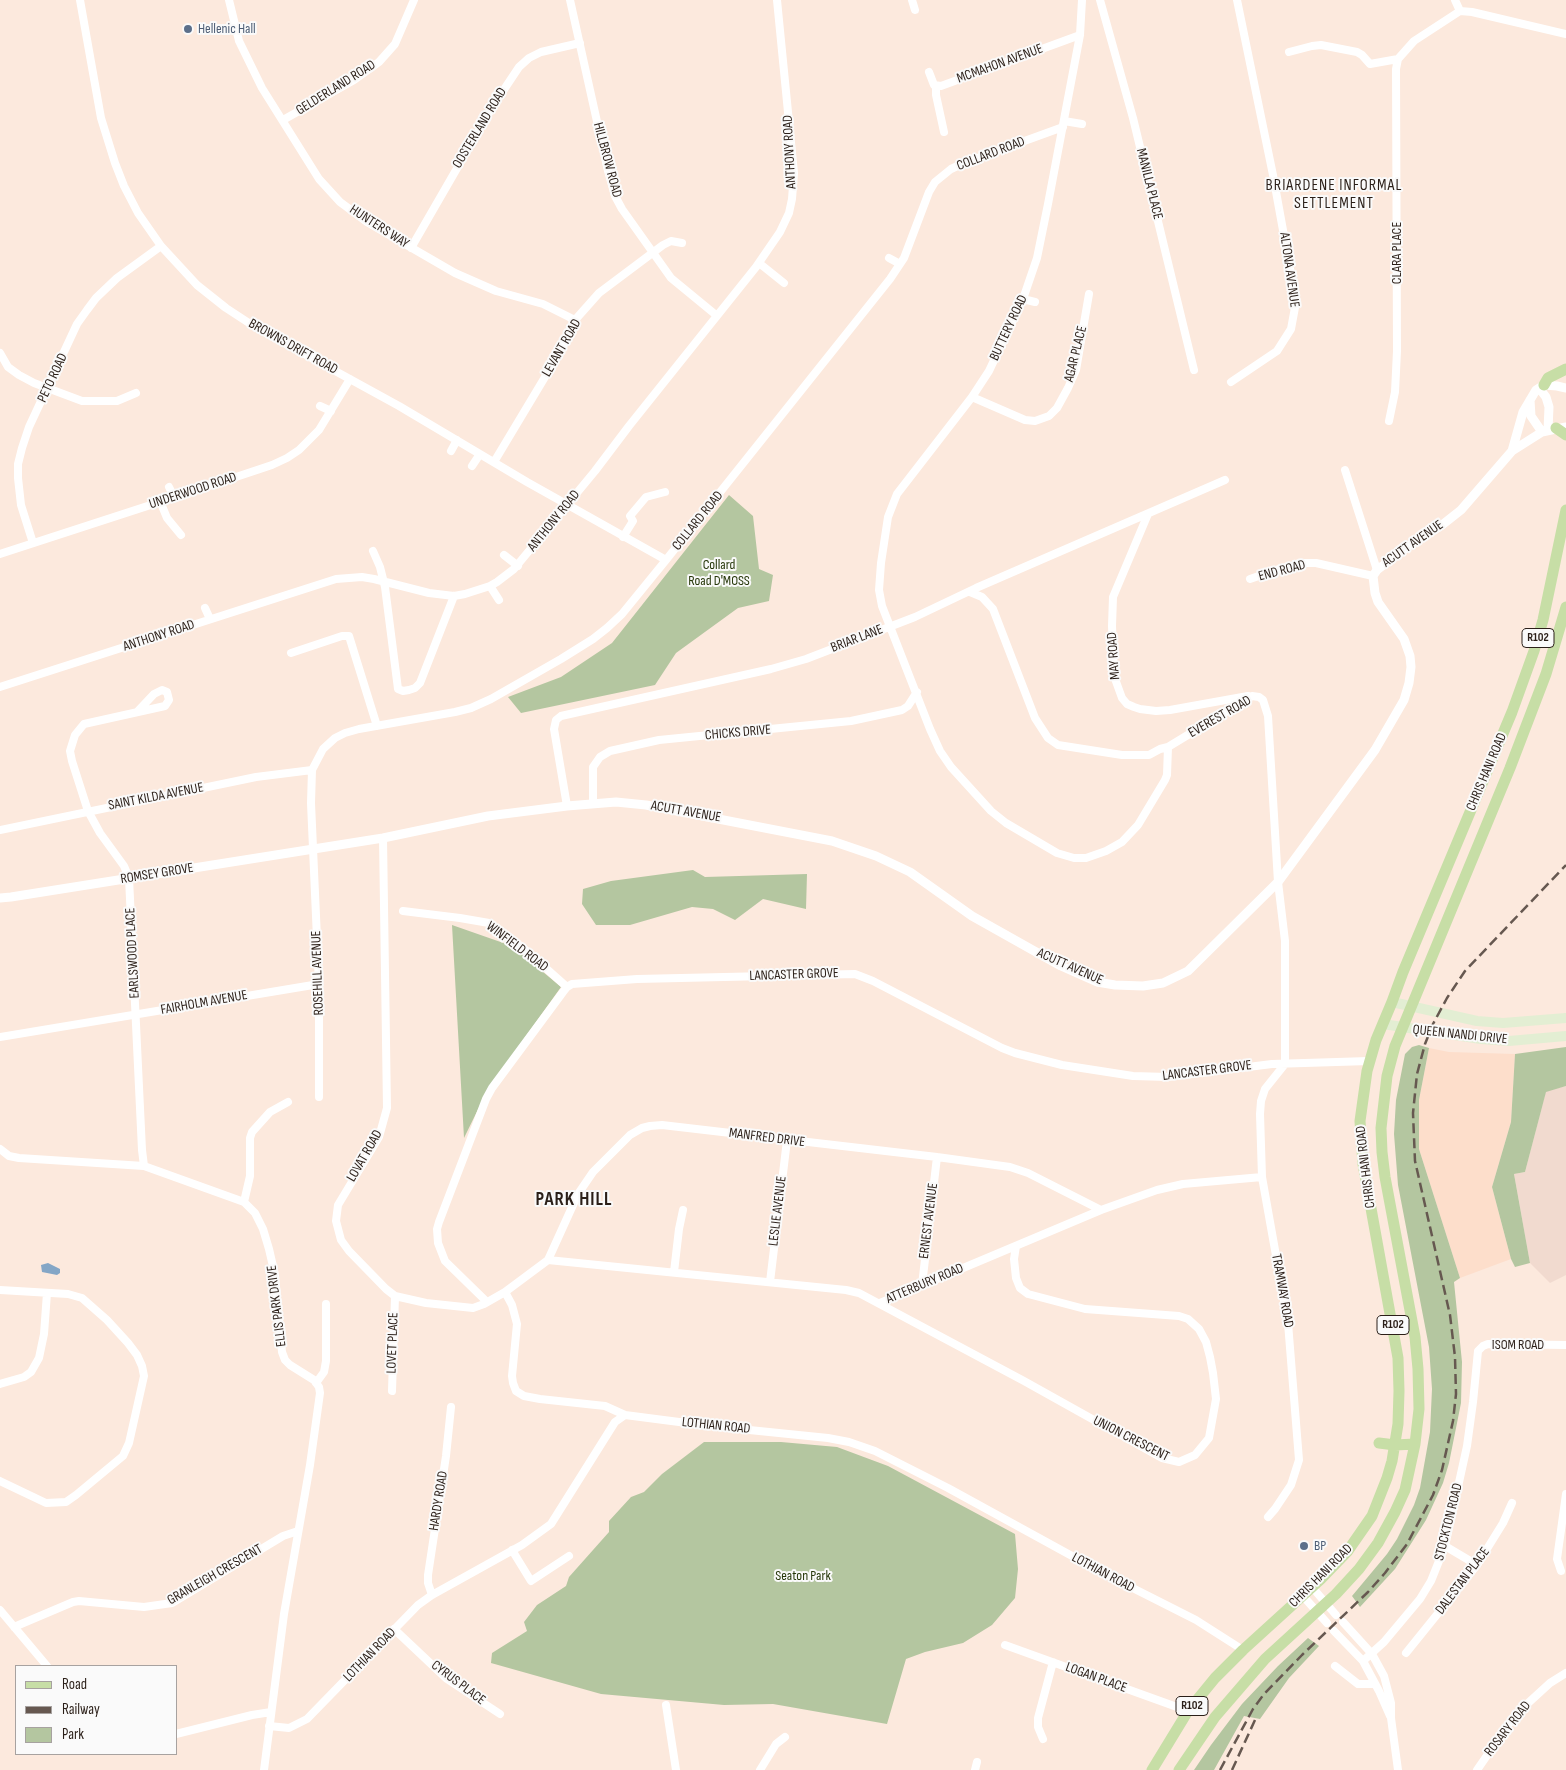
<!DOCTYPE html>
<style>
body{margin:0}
#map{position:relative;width:1566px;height:1770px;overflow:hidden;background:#fce9dd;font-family:"Sofia Sans Condensed",sans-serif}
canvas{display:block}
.legend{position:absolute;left:15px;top:1665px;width:162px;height:90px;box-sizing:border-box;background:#fafafa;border:1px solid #a7a2a0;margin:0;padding:6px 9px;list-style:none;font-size:15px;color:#2b1f18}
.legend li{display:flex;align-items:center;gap:10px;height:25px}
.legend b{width:25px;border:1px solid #a7a2a0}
</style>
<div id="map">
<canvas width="1566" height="1770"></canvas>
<ul class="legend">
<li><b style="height:6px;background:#c7dea6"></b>Road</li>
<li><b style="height:6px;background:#665850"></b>Railway</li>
<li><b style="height:14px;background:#b4c6a0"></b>Park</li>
</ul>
</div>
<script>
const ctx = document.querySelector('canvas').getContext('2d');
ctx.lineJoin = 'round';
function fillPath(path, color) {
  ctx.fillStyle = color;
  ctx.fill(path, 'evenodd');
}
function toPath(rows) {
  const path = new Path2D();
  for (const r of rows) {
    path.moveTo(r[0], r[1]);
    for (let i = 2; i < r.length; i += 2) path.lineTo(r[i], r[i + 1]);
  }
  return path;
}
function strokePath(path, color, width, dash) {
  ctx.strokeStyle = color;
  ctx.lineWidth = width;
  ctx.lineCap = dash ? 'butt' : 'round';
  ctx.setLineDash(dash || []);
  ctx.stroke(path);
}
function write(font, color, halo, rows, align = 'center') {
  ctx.font = font + ' "Sofia Sans Condensed",sans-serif';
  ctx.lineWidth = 4;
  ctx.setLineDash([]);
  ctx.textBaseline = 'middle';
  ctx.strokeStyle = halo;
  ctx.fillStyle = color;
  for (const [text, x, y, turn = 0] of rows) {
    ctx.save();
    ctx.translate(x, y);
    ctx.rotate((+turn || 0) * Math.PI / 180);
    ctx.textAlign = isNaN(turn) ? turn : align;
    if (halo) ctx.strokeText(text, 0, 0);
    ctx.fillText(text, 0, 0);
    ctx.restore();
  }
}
fillPath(toPath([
 [1566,1086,1566,1275,1550,1283,1530,1263,1514,1174,1525,1172,1546,1091]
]), '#f1dacf');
fillPath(toPath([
 [1429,1048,1449,1052,1515,1054,1511,1122,1492,1187,1511,1259,1460,1278,1419,1149,1419,1100]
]), '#fddecb');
fillPath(toPath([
 [729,495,753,516,759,569,773,575,769,601,738,608,676,653,655,685,521,713,508,697,561,677,612,643],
 [693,870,705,877,807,874,806,909,763,899,735,920,713,909,692,907,630,925,596,925,582,904,583,889,611,881],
 [452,925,512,946,561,987,488,1089,464,1138],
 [1419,1045,1429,1048,1419,1100,1419,1149,1460,1278,1454,1282,1462,1362,1461,1403,1449,1463,1443,1483,1426,1520,1395,1569,1360,1607,1352,1596,1387,1554,1397,1539,1414,1505,1420,1488,1430,1432,1432,1389,1429,1347,1398,1185,1394,1134,1396,1100,1405,1054,1412,1047],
 [1566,1047,1566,1086,1546,1092,1525,1172,1514,1174,1530,1263,1515,1267,1511,1259,1492,1187,1511,1122,1515,1054],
 [704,1442,781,1442,837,1447,888,1466,1015,1534,1018,1569,1015,1598,992,1625,963,1643,925,1652,906,1659,887,1724,773,1704,724,1705,601,1694,491,1663,492,1653,527,1631,524,1622,537,1605,566,1586,569,1577,609,1532,609,1521,631,1497,644,1492,662,1474],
 [1308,1638,1319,1646,1289,1678,1260,1719,1244,1716,1214,1770,1194,1770,1211,1745,1242,1704,1278,1666]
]), '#b4c6a0');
fillPath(toPath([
 [48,1263,60,1269,60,1273,57,1275,42,1272,41,1265]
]), '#84a6c6');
strokePath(toPath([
 [80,0,101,118,115,163,124,186,138,213,161,246,197,285,226,308,255,327,399,406,527,482,666,560],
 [229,0,239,41,262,88,319,179,340,202,367,222,455,273,496,291,543,304,575,320],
 [570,0,608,171,615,196,622,209,671,278,716,315],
 [912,0,915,10],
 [1082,0,1080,35,1048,204,1037,258,1023,299,989,371,972,397,897,494,888,517,881,563,879,590,882,606,930,729,940,751,951,767,991,811,1006,823,1057,853,1074,858,1086,858,1106,851,1122,842,1138,825,1165,780,1167,775,1168,747],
 [1100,0,1133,118,1194,370],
 [1455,0,1460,11],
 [1289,52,1312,46,1321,45,1357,52,1362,55,1370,64,1398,59],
 [929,72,934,85,941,86,1080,35],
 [936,86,936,95,944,132],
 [283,120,354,80,379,62,395,44,414,0],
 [1064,121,1082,124],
 [411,248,493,106,519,67,529,58,541,52,580,43],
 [889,258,900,264],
 [759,263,784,283],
 [1023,299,1035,302],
 [0,353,8,367,19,375,34,383,82,401,117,401,136,393],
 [1231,382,1277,351,1291,329,1296,302,1273,175,1237,0],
 [972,397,1025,420,1035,421,1049,416,1057,408,1068,388,1076,370,1089,294],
 [320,406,331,411],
 [1389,421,1395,392,1397,351,1396,69,1398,59,1414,41,1460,11,1472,12,1566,34],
 [451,451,457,440],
 [494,462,563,347,575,320,599,293,663,245,671,241,682,243],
 [472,466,480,454],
 [1345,470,1377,570],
 [169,487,174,497],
 [160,501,167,518,181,535],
 [1148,514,1113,597,1112,626,1114,676,1122,698,1127,704,1134,707,1140,709,1156,711,1170,710,1248,696],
 [623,537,633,521,630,516,646,497,665,492],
 [33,543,21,505,18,478,18,464,22,448,29,427,77,324,87,310,96,298,117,278,161,246],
 [373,551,380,567,385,587,398,689,403,691,409,690,415,688,420,683,454,596],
 [0,554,206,487,272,465,287,458,299,450,319,430,350,379],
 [504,555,518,566],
 [1250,579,1279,569,1304,563,1316,563,1373,576],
 [490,586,499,600],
 [970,592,982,597,993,609,1035,718,1048,738,1058,745,1122,755,1149,755,1160,749,1168,747,1252,696,1259,697,1263,700,1268,716,1278,882,1285,941,1285,1064],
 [205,608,210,619],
 [291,653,342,636,349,636,377,726],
 [0,687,336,579,362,577,374,579,429,593,454,596,465,594,490,586,497,582,514,569,595,471,629,426,756,267,780,232,789,213,792,199,794,173,777,0],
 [138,711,154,694,162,690,167,692,169,700,165,706,84,724,75,735,70,751,72,761,88,811,100,833,124,866,129,878,142,1150,144,1166],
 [593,804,593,767,600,757,610,751,659,740,851,721,902,710,908,706,917,692],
 [567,806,554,729,556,720,561,716,771,669,806,659,915,617,976,588,1225,480],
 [0,830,256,777,312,770],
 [383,838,387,1108,379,1137,338,1205,336,1221,341,1240,349,1251,386,1289,395,1296,426,1303,473,1308,484,1304,505,1292,548,1260,578,1194,593,1172,630,1135,642,1128,650,1126,662,1125,937,1157,1010,1167,1028,1173,1101,1210],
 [403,911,460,918,489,923,522,947,567,987],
 [0,1037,319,984],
 [319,1097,319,984,311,803,312,770,323,749,335,738,345,733,359,729,455,712,471,708,491,699,561,659,593,639,607,628,622,614,666,560,890,279,904,258,929,192,935,182,951,169,964,163,1063,127],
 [0,1149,9,1156,19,1158,144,1166,244,1202,255,1213,263,1229,269,1249,275,1275,282,1352,285,1360,290,1365,314,1380,319,1387,320,1393,310,1465,284,1614,264,1770],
 [244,1202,250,1176,250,1138,252,1132,270,1112,288,1102],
 [548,1260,846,1290,859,1293,1024,1381,1162,1458,1179,1462,1195,1455,1209,1438,1216,1399,1213,1373,1210,1357,1206,1342,1199,1329,1188,1319,1179,1316,1085,1309,1028,1294,1020,1288,1016,1278,1014,1259,1016,1246],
 [674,1272,679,1229,683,1210],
 [770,1282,787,1140],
 [922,1285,937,1157],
 [0,1290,68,1294,82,1298,107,1320,128,1343,137,1355,142,1366,144,1376,129,1443,123,1456,76,1495,66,1502,46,1503,0,1481],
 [505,1292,512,1305,517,1324,512,1376,513,1383,516,1391,524,1396,540,1399,605,1406,625,1415],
 [487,1302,445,1261,438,1243,437,1229,439,1222,486,1099,492,1088,563,992,567,987,572,984,637,979,855,974,873,981,1002,1048,1015,1053,1062,1065,1133,1076,1168,1077,1272,1064,1369,1061],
 [880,1303,1101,1210,1157,1190,1183,1184,1262,1177],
 [316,1383,324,1372,326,1361,326,1304],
 [0,1384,24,1377,31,1372,39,1358,44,1334,47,1293],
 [392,1391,395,1296],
 [1268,1517,1275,1509,1291,1485,1299,1460,1288,1323,1262,1177,1260,1114,1261,1101,1265,1089,1285,1064],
 [1445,1546,1477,1565],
 [512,1550,531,1581,569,1556],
 [1561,1571,1557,1559,1566,1494],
 [1312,1587,1336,1615],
 [432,1595,428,1583,428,1575,446,1456,451,1407],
 [1303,1596,1327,1623],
 [0,1610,47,1666],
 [1343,1622,1372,1654,1384,1676,1391,1703,1391,1718,1398,1770],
 [14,1627,73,1602,79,1601,144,1607,172,1603,283,1536,298,1531],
 [394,1629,447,1679,500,1714],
 [1334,1631,1363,1661,1379,1691,1390,1716],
 [1005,1645,1188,1711],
 [1406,1653,1477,1565,1503,1523,1512,1503],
 [1363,1661,1384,1642,1420,1599,1431,1581,1445,1546,1467,1446,1473,1402,1478,1351,1483,1346,1488,1344,1566,1345],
 [1335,1666,1358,1684,1375,1684],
 [666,1705,676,1770],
 [269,1726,289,1728,307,1719,418,1605,432,1595,522,1545,551,1524,615,1422,625,1415,710,1426,828,1438,849,1442,875,1451,948,1488,1103,1573,1196,1620,1243,1650],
 [176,1734,252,1715,271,1712],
 [1043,1739,1038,1727,1038,1718,1053,1662],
 [760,1770,776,1744,785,1737],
 [975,1770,977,1762],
 [1477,1770,1515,1715,1550,1683,1566,1673]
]), '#fff', 8);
strokePath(toPath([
 [1539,388,1546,397,1549,407,1548,430],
 [1530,400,1531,416,1542,432],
 [1512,451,1523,412,1536,390,1544,385,1557,386,1566,388],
 [0,898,11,897,383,838,488,816,567,806,616,802,646,805,832,841,876,856,910,872,972,916,1061,966,1097,982,1115,985,1143,986,1163,983,1188,971,1278,882,1375,750,1404,700,1409,683,1411,667,1410,656,1404,639,1378,602,1375,593,1373,576,1377,570,1410,545,1442,525,1461,510,1512,451,1542,432,1566,427]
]), '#fff', 9);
strokePath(toPath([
 [1392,1002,1477,1021,1503,1023,1566,1018],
 [1383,1024,1481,1039,1509,1041,1566,1036]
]), '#e3eed3', 10);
strokePath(toPath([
 [1544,385,1548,378,1566,369],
 [1556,428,1566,435],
 [1379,1443,1395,1445,1415,1444],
 [1152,1770,1188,1711,1215,1678,1243,1650,1321,1579,1347,1552,1372,1516,1387,1478,1392,1461,1398,1424,1399,1391,1398,1358,1363,1164,1360,1121,1367,1071,1376,1040,1392,1002,1403,972,1512,712,1534,651,1543,620,1566,510],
 [1179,1770,1215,1717,1265,1659,1336,1594,1359,1569,1378,1543,1395,1512,1405,1490,1415,1444,1419,1409,1418,1369,1415,1337,1385,1177,1382,1152,1381,1128,1387,1076,1395,1046,1510,768,1546,674,1566,607]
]), '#c7dea6', 11);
strokePath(toPath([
 [1220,1770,1253,1709,1264,1694,1302,1655,1368,1592,1385,1573,1407,1544,1433,1495,1442,1470,1453,1421,1456,1394,1455,1357,1450,1315,1415,1161,1413,1113,1417,1074,1425,1044,1433,1024,1447,998,1465,971,1566,865],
 [1232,1770,1255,1720]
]), '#665850', 2.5, [10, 5]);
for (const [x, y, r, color] of [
 [188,29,5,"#5c6f8a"],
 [1304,1546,5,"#5c6f8a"]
]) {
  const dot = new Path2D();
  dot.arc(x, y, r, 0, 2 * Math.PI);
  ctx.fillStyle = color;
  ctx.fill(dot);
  strokePath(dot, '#fafafa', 2);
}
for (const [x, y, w] of [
 [1538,638,32],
 [1393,1325,32],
 [1192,1706,32]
]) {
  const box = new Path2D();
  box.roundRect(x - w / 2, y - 9.5, w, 19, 4);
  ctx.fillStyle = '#fafafa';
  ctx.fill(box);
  strokePath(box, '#2b1f18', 1);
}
write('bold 12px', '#2b1f18', null, [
 ["R102",1538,638],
 ["R102",1393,1325],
 ["R102",1192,1706]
]);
write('14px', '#4e5e75', '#fafafa', [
 ["Hellenic Hall",198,29],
 ["BP",1314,1546]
], 'left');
write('14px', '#2b1f18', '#fafafa', [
 ["MCMAHON AVENUE",1000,64,-20],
 ["GELDERLAND ROAD",336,88,-32],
 ["OOSTERLAND ROAD",480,128,-59],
 ["ANTHONY ROAD",790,152,-93],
 ["COLLARD ROAD",991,154,-21],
 ["HILLBROW ROAD",607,160,75],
 ["MANILLA PLACE",1149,184,76],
 ["HUNTERS WAY",379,227,33],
 ["CLARA PLACE",1397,253,-90],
 ["ALTONA AVENUE",1289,270,82],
 ["BUTTERY ROAD",1009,328,-65],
 ["BROWNS DRIFT ROAD",293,347,29],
 ["LEVANT ROAD",562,348,-60],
 ["AGAR PLACE",1076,354,-76],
 ["PETO ROAD",53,378,-65],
 ["UNDERWOOD ROAD",193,491,-18],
 ["ANTHONY ROAD",554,521,-51],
 ["COLLARD ROAD",698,521,-51],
 ["ACUTT AVENUE",1413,544,-35],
 ["END ROAD",1282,571,-15],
 ["ANTHONY ROAD",159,636,-18],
 ["BRIAR LANE",857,639,-21],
 ["MAY ROAD",1114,656,-94],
 ["EVEREST ROAD",1220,717,-30],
 ["CHICKS DRIVE",738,733,-5],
 ["CHRIS HANI ROAD",1487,772,-67],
 ["SAINT KILDA AVENUE",156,797,-11],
 ["ACUTT AVENUE",686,812,10],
 ["ROMSEY GROVE",157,874,-9],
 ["WINFIELD ROAD",517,947,37],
 ["EARLSWOOD PLACE",133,953,-93],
 ["ACUTT AVENUE",1070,967,24],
 ["ROSEHILL AVENUE",318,973,-92],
 ["LANCASTER GROVE",794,975,-2],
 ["FAIRHOLM AVENUE",204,1003,-10],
 ["QUEEN NANDI DRIVE",1460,1035,6],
 ["LANCASTER GROVE",1207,1071,-7],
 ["MANFRED DRIVE",767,1138,7],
 ["LOVAT ROAD",365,1156,-60],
 ["CHRIS HANI ROAD",1366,1167,-97],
 ["LESLIE AVENUE",778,1211,-83],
 ["ERNEST AVENUE",929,1221,-83],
 ["ATTERBURY ROAD",925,1284,-23],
 ["TRAMWAY ROAD",1282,1291,80],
 ["ELLIS PARK DRIVE",277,1306,-97],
 ["LOVET PLACE",393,1343,-88],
 ["ISOM ROAD",1518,1345],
 ["LOTHIAN ROAD",716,1426,6],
 ["UNION CRESCENT",1131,1439,27],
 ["HARDY ROAD",439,1501,-81],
 ["STOCKTON ROAD",1449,1522,-76],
 ["LOTHIAN ROAD",1103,1573,28],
 ["GRANLEIGH CRESCENT",215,1575,-30],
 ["CHRIS HANI ROAD",1321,1576,-45],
 ["DALESTAN PLACE",1463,1581,-53],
 ["LOTHIAN ROAD",370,1655,-46],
 ["LOGAN PLACE",1096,1678,20],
 ["CYRUS PLACE",458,1683,37],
 ["ROSARY ROAD",1508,1729,-52]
]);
write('14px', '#263709', '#fafafa', [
 ["Collard",719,565],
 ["Road D'MOSS",719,581],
 ["Seaton Park",803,1576]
]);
ctx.letterSpacing = '1px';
write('16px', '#2b1f18', '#fafafa', [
 ["BRIARDENE INFORMAL",1334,186],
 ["SETTLEMENT",1334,204]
]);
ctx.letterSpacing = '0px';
ctx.letterSpacing = '1px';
write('bold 19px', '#2b1f18', '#fafafa', [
 ["PARK HILL",574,1200]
]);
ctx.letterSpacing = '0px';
</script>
